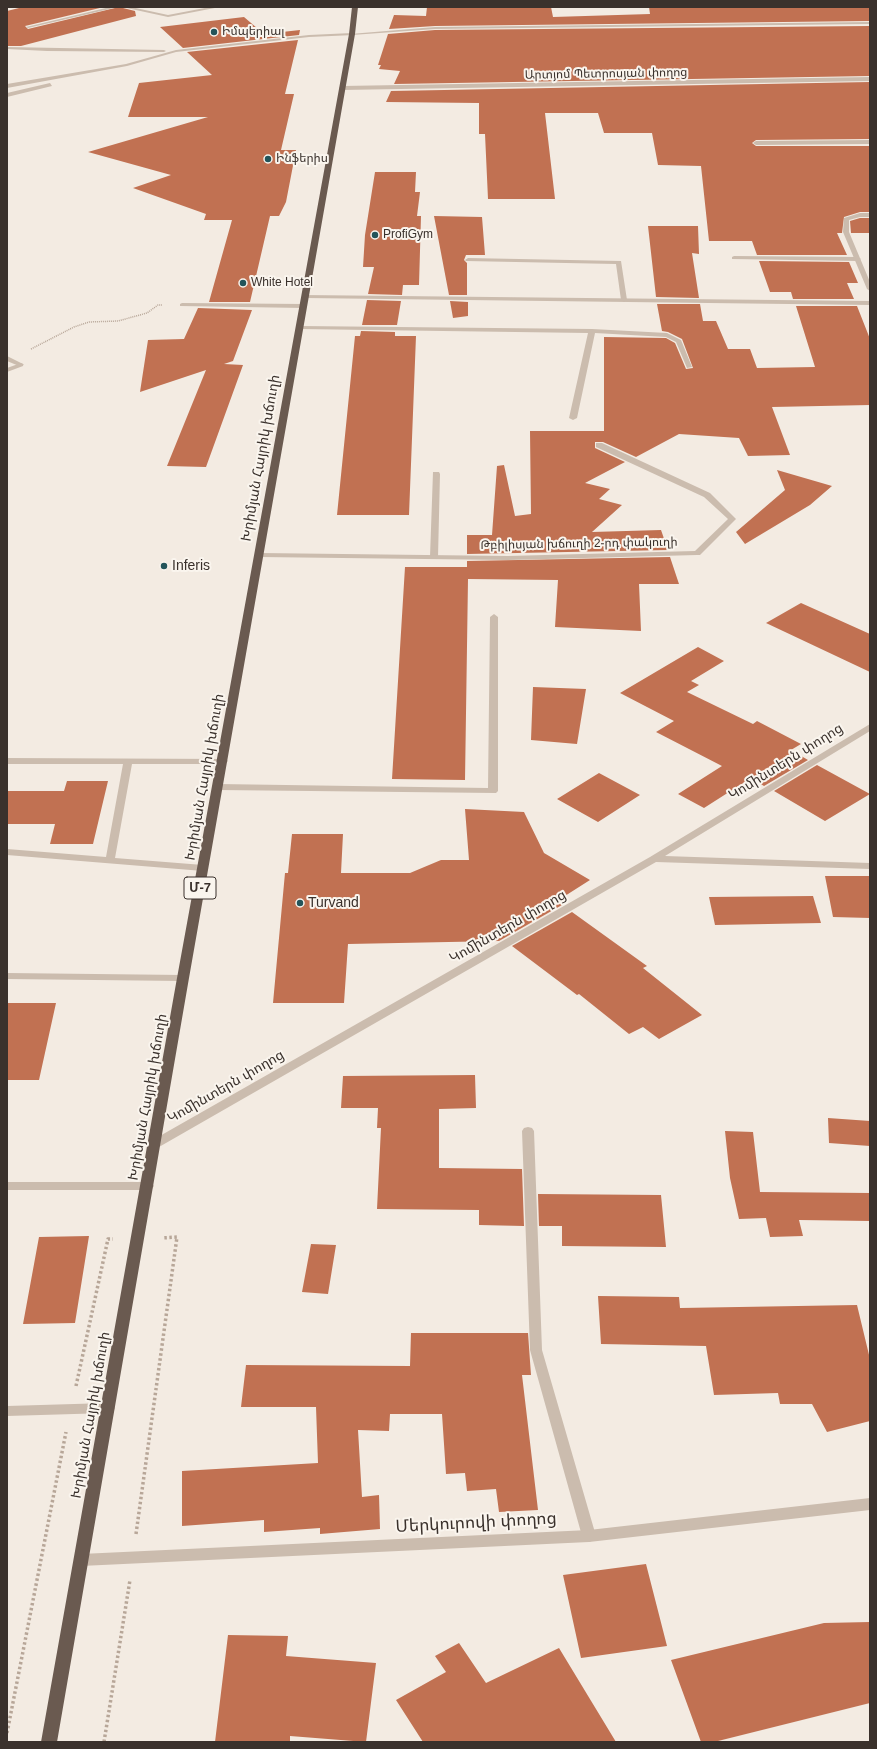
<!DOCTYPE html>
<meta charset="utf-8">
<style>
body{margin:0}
#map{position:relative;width:877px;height:1749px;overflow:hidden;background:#f3ebe2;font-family:Helvetica,sans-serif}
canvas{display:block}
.frame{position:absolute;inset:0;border:8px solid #3a312c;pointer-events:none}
</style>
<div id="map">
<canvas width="877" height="1749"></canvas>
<div class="frame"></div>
</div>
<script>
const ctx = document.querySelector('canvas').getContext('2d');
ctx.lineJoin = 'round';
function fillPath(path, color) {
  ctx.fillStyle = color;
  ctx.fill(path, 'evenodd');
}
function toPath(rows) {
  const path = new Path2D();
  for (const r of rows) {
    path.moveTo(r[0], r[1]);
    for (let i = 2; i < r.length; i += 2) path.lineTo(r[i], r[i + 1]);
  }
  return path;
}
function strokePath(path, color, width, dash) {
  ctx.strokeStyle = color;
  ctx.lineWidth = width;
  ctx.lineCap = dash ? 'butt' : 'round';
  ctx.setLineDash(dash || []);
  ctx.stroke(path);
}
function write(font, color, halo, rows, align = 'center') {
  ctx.font = font + ' Helvetica,"Noto Sans Armenian",sans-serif';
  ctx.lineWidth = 4;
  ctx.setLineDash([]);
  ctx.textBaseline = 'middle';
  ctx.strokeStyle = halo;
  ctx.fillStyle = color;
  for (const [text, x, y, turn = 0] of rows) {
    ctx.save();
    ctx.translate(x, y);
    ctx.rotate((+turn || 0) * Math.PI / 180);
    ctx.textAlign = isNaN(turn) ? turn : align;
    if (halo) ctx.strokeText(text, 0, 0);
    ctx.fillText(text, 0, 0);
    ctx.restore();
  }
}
fillPath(toPath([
 [23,7,104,7,25,26,28,29,119,7,135,11,136,16,21,46,7,46,7,11],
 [427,7,551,7,553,17,650,14,649,7,870,7,870,21,435,26,389,29,394,15,426,16],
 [244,17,264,34,300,30,299,35,183,48,160,27],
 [870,26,870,76,394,84,400,71,379,69,381,65,378,65,388,34,435,30],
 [298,40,285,94,294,94,281,150,296,150,286,202,279,216,270,216,250,302,209,302,232,220,204,220,206,214,133,188,171,175,88,152,208,117,128,117,139,83,212,75,187,52],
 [870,82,870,139,756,140,752,143,756,146,870,146,870,212,860,212,844,217,842,233,837,233,847,255,757,255,752,241,709,241,701,166,658,165,652,133,604,133,598,113,545,113,555,199,488,199,485,134,479,134,479,103,386,102,391,91],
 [375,172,416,172,415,192,420,192,417,216,421,216,419,285,403,285,402,295,368,294,374,267,363,267,365,235],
 [434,216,482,217,485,255,466,255,464,260,467,263,467,295,449,295],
 [860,218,870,218,870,233,851,233,850,221],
 [648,226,698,226,699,254,692,253,699,298,656,297],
 [759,261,849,262,858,283,847,283,854,299,793,299,791,292,770,292],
 [367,300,401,301,397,325,362,325],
 [450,301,468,302,468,316,453,318],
 [657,304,700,304,703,321,716,321,728,349,750,349,757,368,815,367,796,306,857,306,870,339,870,405,772,407,790,455,748,456,739,438,679,434,636,457,603,442,595,442,595,448,625,462,585,483,610,489,599,499,622,505,592,532,661,530,668,550,467,554,467,535,492,535,497,466,504,465,515,516,531,514,530,431,604,431,604,337,666,338,675,343,686,369,693,368,682,339,668,332,662,331],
 [198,308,252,310,233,361,224,364,243,365,206,467,167,466,206,370,140,392,148,340,184,339],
 [361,331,395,332,395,336,416,336,409,515,337,515,355,336,360,336],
 [777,470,832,486,810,505,745,544,736,532,785,490],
 [670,557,679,584,639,584,641,631,555,627,558,580,468,579,465,780,392,779,405,567,467,567,467,561],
 [801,603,870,634,870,672,766,623],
 [698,647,724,661,691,681,699,685,687,692,753,724,757,721,801,744,791,750,808,760,764,786,751,778,704,808,678,794,722,766,656,732,674,721,620,693],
 [533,687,586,689,577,744,531,740],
 [817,765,870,794,825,821,774,791],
 [599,773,640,795,598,822,557,799],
 [67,781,108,781,93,844,50,844,55,824,7,824,7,791,64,791],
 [465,809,524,812,544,853,590,880,557,901,562,905,499,941,348,944,344,1003,273,1003,285,873,288,873,292,834,343,834,341,873,410,873,441,860,469,860],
 [825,876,870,876,870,918,833,917],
 [813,896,821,923,715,925,709,897],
 [572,912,647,966,643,968,702,1015,659,1039,643,1027,629,1034,579,994,577,995,512,946],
 [7,1003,56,1003,39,1080,7,1080],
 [475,1075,476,1108,439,1109,439,1168,522,1169,524,1226,479,1225,479,1210,377,1209,381,1128,377,1128,378,1108,341,1108,343,1076],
 [828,1118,870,1121,870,1146,829,1143],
 [725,1131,753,1132,760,1192,870,1193,870,1221,799,1220,803,1236,770,1237,766,1218,739,1219,730,1178],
 [538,1194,661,1195,666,1247,562,1246,562,1226,539,1226],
 [89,1236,75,1323,23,1324,39,1237],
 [311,1244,336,1245,328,1294,302,1292],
 [598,1296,679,1297,680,1308,857,1305,870,1359,870,1421,827,1432,812,1404,780,1404,778,1393,714,1395,706,1346,601,1344],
 [411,1333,528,1333,531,1375,522,1375,538,1510,499,1512,496,1489,467,1491,465,1473,446,1474,442,1414,390,1414,389,1431,358,1430,362,1497,379,1495,380,1529,320,1534,320,1528,264,1532,264,1520,182,1526,182,1471,318,1463,316,1407,241,1407,246,1365,410,1366],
 [646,1564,667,1646,581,1658,563,1575],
 [870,1622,870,1703,714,1742,701,1742,671,1660,824,1623],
 [228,1635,288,1636,286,1656,376,1663,366,1742,290,1736,290,1742,215,1742],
 [459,1643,486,1683,559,1648,616,1742,423,1742,396,1700,446,1672,435,1656]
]), '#c17152');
strokePath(toPath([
 [31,349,74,327,89,322,118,321,147,313,158,305,162,305]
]), '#b7a698', 1.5, [1, 1]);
strokePath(toPath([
 [76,1386,108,1239,113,1239],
 [136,1534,177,1237,162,1238],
 [7,1733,66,1432],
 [104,1742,130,1580]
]), '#b7a698', 3.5, [2.5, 2.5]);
fillPath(toPath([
 [110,7,118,7,28,28,26,27,110,7],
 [122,7,131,7,168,15,210,7,220,7,168,17,122,7],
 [352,33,354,35,309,37,176,52,127,66,7,88,7,84,126,64,176,50,309,35,352,33],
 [7,47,164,50,166,51,164,52,47,51,7,49,7,47],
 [50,83,52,86,7,97,7,93,50,83],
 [734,256,858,257,861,259,858,261,732,259,732,257,734,256],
 [468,258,621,261,627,300,624,302,621,300,616,264,466,261,465,260,468,258],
 [182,303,304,304,307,306,304,308,180,306,180,304,182,303],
 [300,326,592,329,667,333,681,340,692,367,687,368,676,342,666,337,595,333,577,418,573,420,569,418,588,333,298,329,297,328,300,326],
 [7,356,23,364,24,365,19,366,7,361,7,356],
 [433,472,439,472,440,474,438,557,434,559,430,557,433,472],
 [494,614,498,617,498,791,496,793,218,790,213,787,218,784,488,788,490,617,494,614],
 [7,758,226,759,228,761,226,763,223,764,132,764,115,858,203,865,208,868,203,871,7,855,7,849,106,857,123,764,7,764,7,758],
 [7,973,183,975,188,978,183,981,7,979,7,973],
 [528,1127,532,1128,534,1131,542,1350,596,1536,594,1540,589,1542,584,1540,582,1536,530,1350,522,1131,524,1128,528,1127],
 [108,1403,113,1404,115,1408,113,1412,108,1413,7,1416,7,1406,108,1403]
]), '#cbbcae');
fillPath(toPath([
 [870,22,870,24,435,29,352,35,350,34,435,27,870,22],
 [870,77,870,81,342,90,339,88,342,86,870,77],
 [870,140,870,144,756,145,753,143,756,141,870,140],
 [860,213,870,213,870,217,860,217,849,220,849,232,870,282,870,291,867,289,843,232,844,218,860,213],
 [303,295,870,301,870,305,305,298,303,297,303,295],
 [21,363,23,364,23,366,7,372,7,368,21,363],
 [596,443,602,443,710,493,736,519,700,555,697,555,508,560,260,557,256,555,260,553,508,556,695,551,728,519,704,497,596,447,596,443],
 [870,724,870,731,665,856,870,863,870,869,656,862,159,1147,151,1147,149,1144,151,1141,650,857,870,724],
 [7,1182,148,1182,152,1183,154,1186,152,1189,148,1190,7,1190,7,1182],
 [870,1498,870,1510,589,1542,81,1566,76,1564,74,1560,76,1556,81,1554,589,1530,870,1498]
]), '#cbbcae');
fillPath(toPath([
 [352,7,358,7,355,34,189,978,57,1742,41,1742,177,978,349,34,352,7]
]), '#6a5a50');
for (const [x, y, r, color] of [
 [214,32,4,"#23545a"],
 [268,159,4,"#23545a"],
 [375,235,4,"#23545a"],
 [243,283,4,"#23545a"],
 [164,566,4,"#23545a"],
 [300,903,4,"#23545a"]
]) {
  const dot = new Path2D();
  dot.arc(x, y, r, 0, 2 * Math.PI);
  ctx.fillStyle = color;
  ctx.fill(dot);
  strokePath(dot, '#faf5ee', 1.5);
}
write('12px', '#3a312c', '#faf5ee', [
 ["Իմպերիալ",222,32],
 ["Ինֆերիս",276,159],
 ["ProfiGym",383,235],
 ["White Hotel",251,283]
], 'left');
write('12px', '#3a312c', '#faf5ee', [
 ["Արտյոմ Պետրոսյան փողոց",606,74,-1],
 ["Թբիլիսյան խճուղի 2-րդ փակուղի",579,544,-1]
]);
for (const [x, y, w] of [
 [200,888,32]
]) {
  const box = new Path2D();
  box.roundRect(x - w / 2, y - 11, w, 22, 3);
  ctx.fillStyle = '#faf5ee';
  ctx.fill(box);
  strokePath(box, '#3a312c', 1);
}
write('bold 13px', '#3a312c', null, [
 ["Մ-7",200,888]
]);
write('14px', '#3a312c', '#faf5ee', [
 ["Խրիմյան Հայրիկ խճուղի",261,458,-80],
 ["Կոմինտերն փողոց",786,762,-32],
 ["Խրիմյան Հայրիկ խճուղի",205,777,-80],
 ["Կոմինտերն փողոց",508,927,-30],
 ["Կոմինտերն փողոց",226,1087,-30],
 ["Խրիմյան Հայրիկ խճուղի",148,1097,-80],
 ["Խրիմյան Հայրիկ խճուղի",91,1415,-80]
]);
write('14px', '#3a312c', '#faf5ee', [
 ["Inferis",172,566],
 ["Turvand",308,903]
], 'left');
write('17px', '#3a312c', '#faf5ee', [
 ["Մերկուրովի փողոց",476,1523,-3]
]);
</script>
